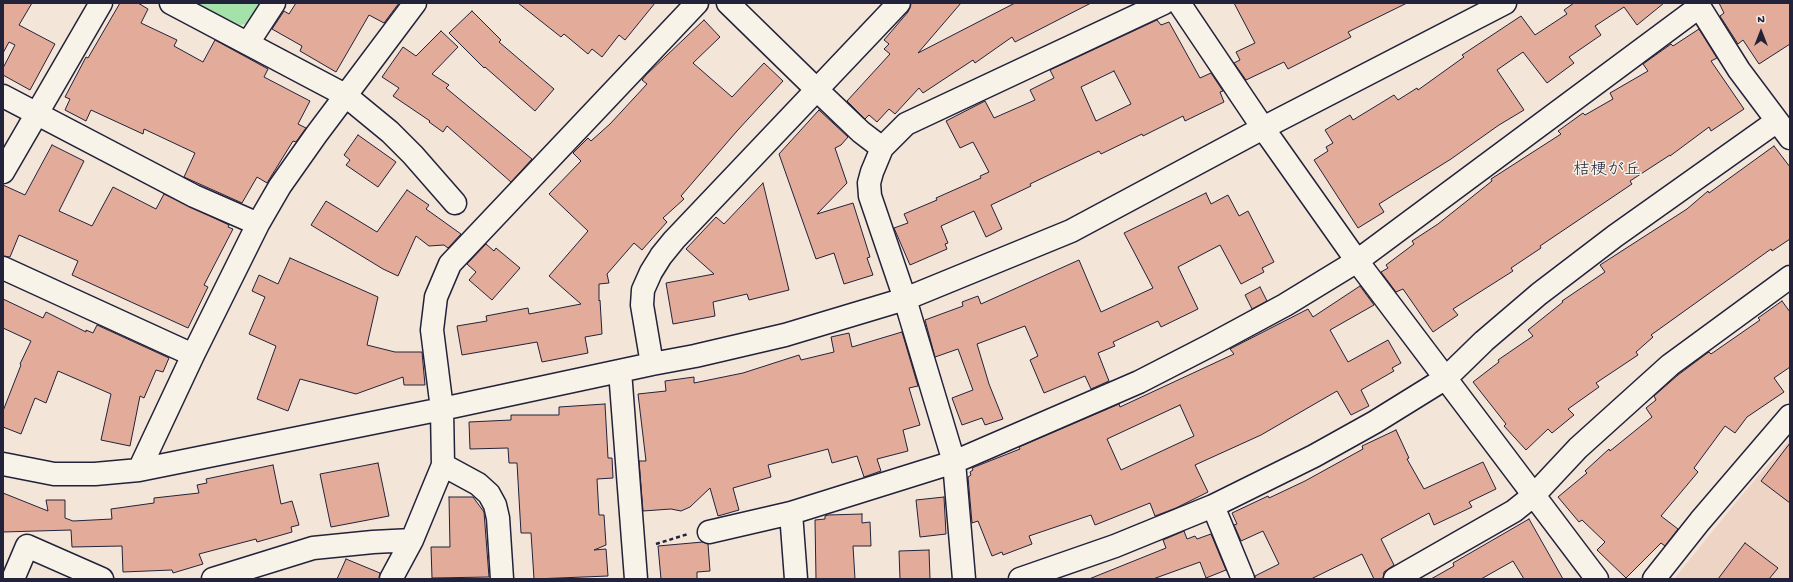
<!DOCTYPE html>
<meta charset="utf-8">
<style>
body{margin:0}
#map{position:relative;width:1793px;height:582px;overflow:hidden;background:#f3e5d8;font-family:"Gochi Hand",sans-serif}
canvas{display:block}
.frame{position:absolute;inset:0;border:4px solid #22223b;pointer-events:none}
.north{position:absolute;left:1741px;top:12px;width:40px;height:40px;-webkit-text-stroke:3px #f7f3e8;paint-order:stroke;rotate:0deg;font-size:11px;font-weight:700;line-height:16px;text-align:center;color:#22223b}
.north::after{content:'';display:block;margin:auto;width:14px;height:18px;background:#22223b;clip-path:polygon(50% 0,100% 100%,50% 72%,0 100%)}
</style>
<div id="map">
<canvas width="1793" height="582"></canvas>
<div class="frame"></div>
<div class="north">N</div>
</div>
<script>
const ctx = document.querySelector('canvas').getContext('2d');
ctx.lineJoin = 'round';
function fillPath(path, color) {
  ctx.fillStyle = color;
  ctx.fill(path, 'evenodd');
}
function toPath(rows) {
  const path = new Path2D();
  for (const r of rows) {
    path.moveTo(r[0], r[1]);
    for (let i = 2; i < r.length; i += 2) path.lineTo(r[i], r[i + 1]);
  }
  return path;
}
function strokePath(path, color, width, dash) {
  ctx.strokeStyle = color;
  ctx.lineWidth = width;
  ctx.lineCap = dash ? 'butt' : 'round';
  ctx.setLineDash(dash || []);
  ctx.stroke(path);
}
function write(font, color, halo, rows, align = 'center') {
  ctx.font = font + ' "Gochi Hand","Klee One",sans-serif';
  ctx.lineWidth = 3;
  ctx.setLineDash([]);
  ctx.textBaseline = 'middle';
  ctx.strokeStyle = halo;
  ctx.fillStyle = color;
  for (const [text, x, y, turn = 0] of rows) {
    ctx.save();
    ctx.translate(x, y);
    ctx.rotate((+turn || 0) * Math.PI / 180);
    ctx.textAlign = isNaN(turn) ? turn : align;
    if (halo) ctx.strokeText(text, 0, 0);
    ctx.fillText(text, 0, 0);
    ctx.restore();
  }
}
fillPath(toPath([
 [1790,439,1790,579,1674,579,1737,501]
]), '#eed4c5');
fillPath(toPath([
 [195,3,266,3,253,23,240,25]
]), '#a5e2a9');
const building = toPath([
 [3,3,32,3,19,25,55,44,30,90,3,75,3,68,15,45,9,42,3,53,3,3],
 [120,3,138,3,148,9,141,23,177,40,174,46,203,62,215,40,268,69,264,77,310,101,298,124,306,128,296,142,293,141,267,183,257,177,242,203,184,177,195,153,144,129,143,134,91,110,86,121,65,110,70,99,65,97,86,57,88,58,120,3],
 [296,3,399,3,384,23,369,15,336,72,300,51,302,46,272,29,284,11,289,14,296,3],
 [518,3,655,3,625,40,619,35,602,57,592,49,588,54,564,34,561,37,518,3],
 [911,3,961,3,918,53,1015,3,1091,3,1015,42,1012,37,975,63,973,60,923,93,919,88,895,114,889,109,877,122,869,115,865,119,847,101,890,54,884,49,889,44,884,40,908,12,911,3],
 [1234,3,1407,3,1348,32,1351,37,1288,69,1284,62,1246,80,1234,63,1240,60,1236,52,1255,43,1234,3],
 [1574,3,1664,3,1637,25,1624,7,1595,26,1601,35,1569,57,1574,63,1547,83,1523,52,1497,70,1524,110,1499,125,1451,159,1379,204,1384,212,1358,228,1314,160,1328,151,1326,147,1333,143,1325,130,1350,115,1353,120,1394,95,1398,100,1417,88,1418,90,1464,57,1462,55,1521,16,1535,35,1567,14,1564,10,1574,3],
 [1719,3,1790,3,1790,44,1759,64,1743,40,1738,44,1720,16,1724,13,1719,3],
 [472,11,501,40,499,42,554,89,535,111,485,67,484,68,449,33,472,11],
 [704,20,720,37,693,63,732,97,764,63,783,81,737,131,681,196,684,199,663,218,667,222,642,250,634,243,607,274,609,283,599,284,599,301,600,300,602,334,585,337,588,353,542,362,537,342,462,355,457,326,487,321,486,316,528,308,529,314,581,304,549,276,588,231,549,194,581,161,573,153,588,138,591,141,610,124,647,84,642,80,646,75,704,20],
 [1157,20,1161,25,1169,22,1200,78,1211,73,1223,91,1220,92,1224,102,1185,121,1183,116,1143,136,1142,134,1101,154,1099,151,1030,184,1031,186,991,205,1002,229,986,237,974,211,941,226,948,243,945,244,947,249,910,265,894,228,908,223,904,214,937,200,936,198,981,178,980,176,989,172,973,142,960,148,946,121,985,101,994,118,1035,100,1030,90,1054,78,1050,70,1157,20],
 [1114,71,1131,104,1096,121,1081,87,1114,71],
 [1699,29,1717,58,1711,61,1744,109,1711,131,1709,127,1670,156,1670,155,1630,181,1632,184,1540,246,1541,248,1511,268,1513,271,1453,309,1458,315,1433,332,1403,289,1396,292,1381,272,1388,268,1386,265,1414,244,1412,241,1438,224,1492,181,1491,179,1561,134,1558,131,1583,113,1585,115,1613,99,1610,93,1648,71,1643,64,1671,44,1673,46,1699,29],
 [441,31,458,47,432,74,449,85,446,88,532,159,511,182,447,126,443,132,429,122,430,121,393,96,399,88,382,77,403,47,416,56,441,31],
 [819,110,848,137,841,145,835,148,847,183,817,214,853,203,870,257,867,258,873,275,844,284,834,253,816,259,779,154,819,110],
 [358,135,396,162,378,187,346,165,350,160,344,155,358,135],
 [52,145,84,161,59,211,92,226,113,187,156,209,164,194,229,225,228,227,233,229,204,285,208,287,188,328,72,275,78,261,19,235,10,257,3,256,3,185,25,195,52,145],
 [1774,146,1790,167,1790,239,1772,251,1771,249,1651,335,1653,337,1636,352,1638,355,1596,383,1599,387,1568,409,1574,415,1552,433,1548,429,1526,450,1504,426,1506,424,1473,382,1499,362,1498,360,1533,336,1528,330,1563,302,1562,301,1605,272,1600,265,1687,209,1708,191,1709,193,1774,146],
 [763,183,789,290,749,300,747,294,713,302,715,316,673,324,666,283,714,274,686,249,716,217,724,224,763,183],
 [407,190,429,205,426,209,461,234,448,248,444,245,429,246,416,236,398,276,383,269,311,225,326,201,377,232,407,190],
 [1206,193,1211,204,1228,195,1239,216,1248,211,1274,262,1262,268,1264,272,1241,284,1220,245,1178,267,1198,309,1161,327,1158,321,1113,342,1115,346,1098,353,1109,381,1091,389,1085,376,1044,393,1030,360,1038,356,1025,326,977,344,989,384,1003,419,985,425,982,418,962,425,952,398,973,390,958,349,935,357,925,320,963,306,962,302,978,296,981,304,1079,260,1101,312,1153,288,1124,233,1206,193],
 [486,244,494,251,496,248,520,268,492,300,469,280,476,272,467,264,486,244],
 [290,258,378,297,367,345,395,352,422,352,425,385,404,385,403,377,356,394,300,379,288,411,257,399,276,346,249,334,265,297,252,291,259,275,278,284,290,258],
 [1360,286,1374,305,1330,330,1348,362,1388,340,1401,363,1392,368,1394,371,1361,390,1369,406,1351,415,1337,391,1261,435,1195,465,1208,492,1176,508,1155,516,1150,503,1095,525,1091,515,1029,536,1032,544,1003,555,1002,552,992,556,978,521,972,523,968,477,971,475,970,472,973,470,972,468,1020,449,1019,447,1119,404,1120,407,1234,354,1230,349,1308,309,1313,317,1360,286],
 [1180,405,1194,436,1121,470,1107,439,1180,405],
 [1260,287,1267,301,1252,309,1245,295,1260,287],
 [3,299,43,318,46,312,86,332,86,330,93,333,97,325,169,358,163,372,156,370,144,398,140,396,130,446,101,440,111,394,58,371,46,403,35,398,21,434,3,427,3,411,21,365,20,364,31,341,3,328,3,299],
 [1782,301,1790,312,1790,367,1774,378,1784,392,1747,417,1735,433,1725,426,1694,468,1698,472,1661,516,1678,529,1665,546,1661,543,1626,578,1597,550,1605,542,1582,520,1579,522,1558,497,1587,473,1585,471,1609,449,1610,451,1652,417,1646,408,1656,400,1654,396,1678,375,1706,354,1709,352,1711,354,1760,320,1758,318,1782,301],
 [902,332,918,386,909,388,920,425,903,430,908,451,877,459,881,471,864,477,857,456,832,463,828,449,768,465,771,477,733,488,739,510,718,516,710,488,690,507,681,511,671,509,643,511,639,461,646,461,638,394,666,391,665,381,694,377,694,383,743,373,799,355,801,360,834,352,831,337,849,333,852,347,902,332],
 [605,404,608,458,612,458,613,478,597,479,599,515,604,515,606,545,594,550,606,549,608,576,534,579,531,533,521,533,517,463,509,463,508,448,470,449,469,422,511,420,511,415,559,415,559,407,605,404],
 [1396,430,1409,458,1407,459,1424,489,1483,462,1496,489,1469,502,1472,507,1434,525,1429,513,1381,539,1394,565,1384,572,1383,579,1374,579,1362,554,1311,579,1255,579,1255,576,1279,564,1263,531,1241,541,1234,525,1237,524,1232,513,1268,496,1269,498,1305,481,1363,449,1362,446,1396,430],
 [1790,443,1790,503,1761,481,1790,443],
 [378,463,389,516,331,527,320,474,378,463],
 [273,465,281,504,292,501,299,525,291,527,292,532,257,542,256,539,199,554,203,564,173,573,172,570,123,572,122,546,72,547,71,530,3,532,3,493,48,511,46,500,65,500,65,518,73,521,112,519,111,509,154,503,154,498,199,493,197,485,207,483,206,479,273,465],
 [449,497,473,497,484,512,489,577,432,578,431,547,450,547,449,497],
 [944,497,946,534,920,537,916,500,944,497],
 [862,514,862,523,870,522,871,546,853,546,855,579,816,579,815,520,825,519,825,516,828,515,862,514],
 [1529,519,1563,579,1524,579,1513,561,1481,579,1431,579,1454,566,1453,563,1529,519],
 [1184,531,1187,539,1195,536,1197,539,1211,534,1226,570,1206,578,1200,562,1153,579,1089,579,1166,548,1163,540,1184,531],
 [703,542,708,544,710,571,697,572,697,579,661,579,658,546,703,542],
 [1745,543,1778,568,1769,579,1718,579,1745,543],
 [929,550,930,579,900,579,899,551,929,550],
 [346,559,380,573,379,579,337,579,346,559]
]);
fillPath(building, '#e3ac9a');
strokePath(building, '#22223b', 1);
const street = toPath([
 [171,3,345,95,390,132,413,155,455,203],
 [728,3,816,89,861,132,882,148],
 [1179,3,1263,128,1357,261,1597,579],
 [1697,3,1739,70,1790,138],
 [248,43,274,3],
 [3,96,194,196,258,224],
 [3,172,101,3],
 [3,268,193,355],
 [652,364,642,305,643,290,651,272,661,256,674,240,899,3],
 [620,371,636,579],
 [3,464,54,474,95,474,139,470,442,409,652,364,695,356,785,335,905,299,1071,231,1263,128,1505,3],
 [443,465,478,484,489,494,495,505,498,518,502,579],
 [139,470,193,355,258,224,280,186,316,135,415,3],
 [1213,506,1243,579],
 [791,513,796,579],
 [709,532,791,513,954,462,1139,382,1209,346,1285,305,1357,261,1699,7],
 [13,579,27,546,102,579],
 [213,579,313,548,373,542,412,540],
 [391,579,412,540,443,465,442,409,432,330,436,297,450,264,697,3],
 [964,579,954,462,905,299,870,196,869,183,872,172,882,148,906,124,1164,3],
 [1020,579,1115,546,1213,506,1314,456,1375,422,1446,378,1484,341,1539,294,1615,236,1777,121],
 [1395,579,1514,511,1534,495,1578,448,1670,365,1790,277],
 [1654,579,1700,521,1790,416]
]);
strokePath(street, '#22223b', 25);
strokePath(toPath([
 [656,544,688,534]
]), '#22223b', 2.5, [4, 3]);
strokePath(street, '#f7f3e8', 22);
write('17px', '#22223b', '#f7f3e8', [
 ["桔梗が丘",1607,171]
]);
</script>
